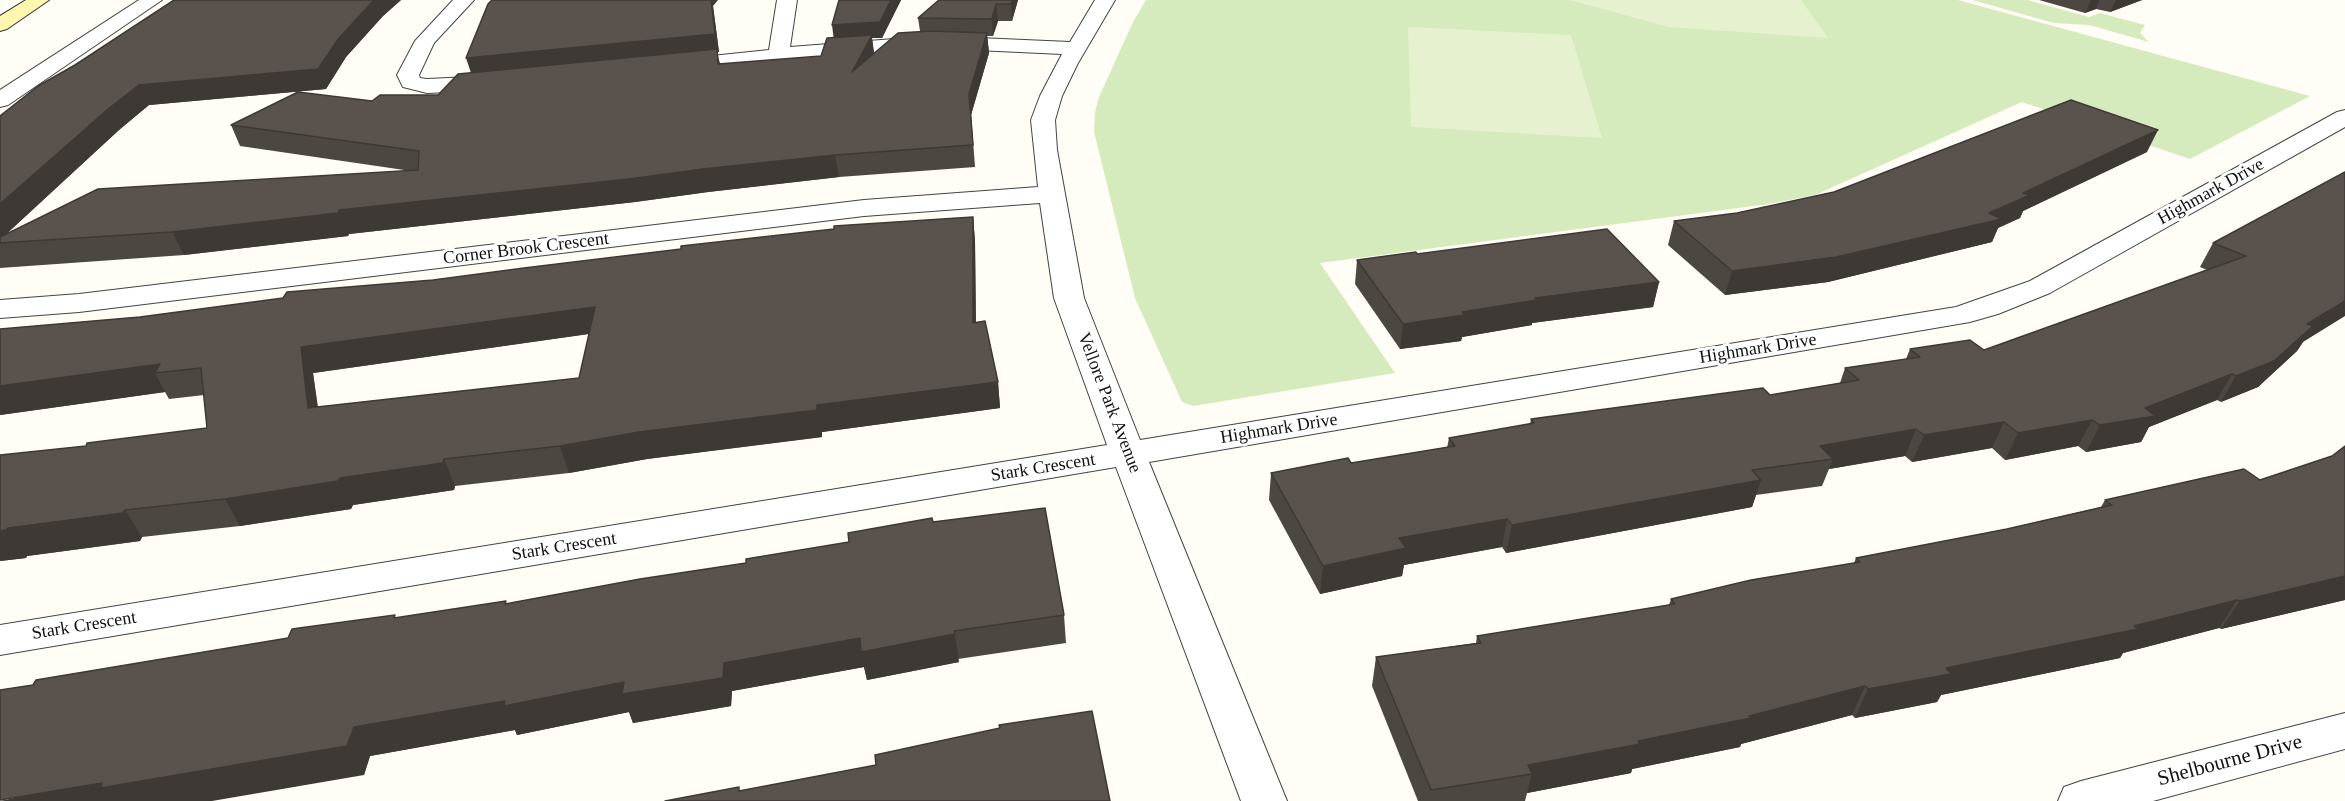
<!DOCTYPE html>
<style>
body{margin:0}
canvas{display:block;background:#fffdf5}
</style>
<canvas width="2345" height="801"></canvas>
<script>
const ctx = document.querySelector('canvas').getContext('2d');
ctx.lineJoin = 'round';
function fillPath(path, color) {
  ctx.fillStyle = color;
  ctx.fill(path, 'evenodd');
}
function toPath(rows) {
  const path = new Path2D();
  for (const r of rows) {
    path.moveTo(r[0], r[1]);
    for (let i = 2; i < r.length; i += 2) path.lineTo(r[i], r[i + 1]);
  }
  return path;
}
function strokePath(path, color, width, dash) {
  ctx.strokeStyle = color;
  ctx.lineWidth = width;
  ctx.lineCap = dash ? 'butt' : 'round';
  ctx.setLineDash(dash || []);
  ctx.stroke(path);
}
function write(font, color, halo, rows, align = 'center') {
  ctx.font = font + ' "Times New Roman",serif';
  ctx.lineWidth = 6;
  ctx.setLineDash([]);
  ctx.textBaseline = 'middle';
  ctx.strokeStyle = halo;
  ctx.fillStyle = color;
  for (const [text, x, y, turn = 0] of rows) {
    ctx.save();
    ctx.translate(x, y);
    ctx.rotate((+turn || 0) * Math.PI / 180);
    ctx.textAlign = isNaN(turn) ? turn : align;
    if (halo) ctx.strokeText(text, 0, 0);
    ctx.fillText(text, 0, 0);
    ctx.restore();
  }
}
fillPath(toPath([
 [1146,0,1958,0,2310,96,2190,159,2022,102,1815,195,1769,204,1320,263,1395,373,1193,406,1182,402,1135,298,1094,132,1095,112,1099,97,1133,22],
 [1972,0,2028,0,2089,17,2100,13,2145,25,2140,33,2149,42,2089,25,2054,23]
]), '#d5ebbd');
fillPath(toPath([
 [1570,0,1801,0,1828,38,1669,27],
 [1408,27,1571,35,1602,138,1411,127]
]), '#e6f2cf');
const minor = toPath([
 [139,0,162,0,8,105,0,107,0,90,139,0],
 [453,0,474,0,434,43,419,75,420,78,427,79,491,76,499,78,502,83,499,88,491,90,427,93,403,87,397,75,415,41,453,0],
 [777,0,797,0,790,47,933,36,1070,42,1095,0,1115,0,1078,63,1062,96,1055,120,1057,150,1084,298,1140,440,1956,307,2030,281,2337,112,2345,110,2345,127,2050,293,1998,314,1970,322,1149,462,1287,801,1241,801,1116,467,0,655,0,625,1107,445,1054,298,1040,203,864,216,79,312,0,318,0,300,79,294,864,200,1038,187,1031,120,1040,96,1062,54,933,48,844,54,673,72,665,71,662,66,665,61,673,60,769,50,777,0],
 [2345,713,2345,749,2153,801,2058,801,2064,787,2081,781,2345,713]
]);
const secondary = toPath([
 [26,0,49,0,7,29,0,31,0,16,26,0]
]);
strokePath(minor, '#444', 2);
strokePath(secondary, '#333', 2);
fillPath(minor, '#fff');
fillPath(secondary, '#fff6b0');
fillPath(toPath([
 [174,0,401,0,383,16,346,57,326,89,149,105,119,130,7,233,411,171,240,146,231,125,372,101,438,95,471,73,713,6,719,52,717,52,720,64,821,56,834,38,839,0,901,0,882,38,872,38,874,53,920,31,918,18,939,0,1018,0,1012,21,998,21,993,36,987,36,989,53,971,115,975,167,839,177,708,192,635,202,349,234,348,236,184,255,0,268,0,116],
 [2039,0,2142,0,2110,12,2096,9,2085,13],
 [2147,152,2023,211,2020,218,1998,228,1992,242,1828,282,1725,295,1668,245,1674,221,1737,213],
 [2345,172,2303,342,2297,351,2258,387,2221,402,2217,400,2149,427,2141,442,2086,452,2078,446,2005,460,1992,448,1912,462,1905,456,1829,469,1822,486,1756,495,1752,507,1506,553,1502,547,1404,565,1402,576,1320,594,1269,500,1271,473,1351,463,1447,448,1449,438,1530,424,1531,419,1770,395,1840,383,1845,368,1906,359,1910,349,1984,350,2207,270,2200,267,2213,243],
 [973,217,975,241,976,322,998,382,1000,408,822,432,822,437,647,459,569,473,455,486,454,490,353,505,351,509,240,526,142,537,140,541,27,556,26,558,0,561,0,455,86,446,207,428,204,395,169,399,165,392,0,415,0,329,140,317,433,280],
 [589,334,579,378,318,407,313,373],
 [1417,254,1659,282,1653,307,1532,323,1532,325,1462,337,1461,341,1400,349,1355,284,1357,260],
 [2345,446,2345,600,2221,629,2219,628,2123,653,2120,658,1941,695,1937,702,1855,718,1852,715,1741,744,1740,747,1632,769,1631,773,1527,793,1525,801,1418,801,1372,686,1376,657,1476,643,1477,636,1669,605,1671,599,1854,563,1856,558,2007,529,2101,507,2105,500,2260,480,2332,456],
 [933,522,1064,615,1066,643,958,659,959,662,867,680,864,667,732,691,731,706,633,723,629,712,517,735,515,730,370,756,364,775,33,685,396,618,507,604,746,563,849,542]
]), '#4d4742');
fillPath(toPath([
 [374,0,401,0,383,16,346,57,326,89,149,105,119,130,0,240,0,204,108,109,139,85,339,38],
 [711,0,718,0,713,6,719,52,717,52,721,69,472,76,466,58],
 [891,0,901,0,882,38,872,38,874,54,855,93,834,41,832,25],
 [1012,0,1018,0,1012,21,1011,4],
 [2091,0,2099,0,2096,9,2085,13],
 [2116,0,2142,0,2110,12],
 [996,4,998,21,993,36,992,19],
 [987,33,989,53,971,115,975,167,969,94],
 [2158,130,2147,152,2023,211,2020,218,1998,228,1992,242,1828,282,1725,295,1732,271,2023,193],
 [835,155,839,177,708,192,635,202,349,234,348,236,184,255,172,232,339,210,703,169],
 [973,217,975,241,976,348,973,323],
 [1659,282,1653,307,1532,323,1532,325,1462,337,1461,341,1400,349,1403,324,1535,298],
 [2345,301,2345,316,2303,342,2297,351,2258,387,2221,402,2236,376,2307,324],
 [595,307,602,332,313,373,321,434,308,408,301,347],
 [160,364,155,373,165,392,0,415,0,386],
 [2232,374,2217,400,2149,427,2141,442,2086,452,2100,425],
 [998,382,1000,408,822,432,822,437,647,459,569,473,560,446,639,432,817,405],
 [2092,420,2078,446,2005,460,2018,433],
 [2004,422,1992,448,1912,462,1924,435],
 [1916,429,1905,456,1829,469,1833,459,1820,446],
 [444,459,455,486,454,490,353,505,351,509,240,526,225,499],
 [1761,480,1752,507,1506,553,1512,525],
 [125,510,142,537,140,541,27,556,26,558,0,561,0,531,8,528],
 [1507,519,1502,547,1404,565,1402,576,1320,594,1323,566,1399,538],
 [2345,576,2345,600,2221,629,2240,601],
 [2237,600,2219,628,2123,653,2120,658,1941,695,1937,702,1855,718,1868,689,1946,668,2134,626],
 [955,634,959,662,867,680,864,667,732,691,731,706,633,723,629,712,517,735,515,730,370,756,364,775,212,801,0,801,354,727,724,663,860,638],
 [1865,686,1852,715,1741,744,1740,747,1632,769,1631,773,1527,793,1532,774,1528,765,1749,716]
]), '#3f3936');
const building = toPath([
 [174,0,374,0,339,38,318,69,139,85,108,109,0,204,0,116,38,86,75,65,174,0],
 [492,0,711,0,715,34,466,58,488,4,492,0],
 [839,0,891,0,880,22,832,25,839,0],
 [939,0,1012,0,1011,4,996,4,992,19,918,18,939,0],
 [931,31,987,33,969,94,973,145,835,155,703,169,629,179,339,210,338,213,172,232,0,243,0,237,98,189,418,170,419,151,231,125,298,92,372,101,380,95,438,95,458,74,717,49,718,64,821,56,827,38,872,35,852,72,898,33,931,31],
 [2071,100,2158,130,2023,193,2030,195,1989,213,2002,219,1836,257,1732,271,1674,221,1737,213,1834,192,2071,100],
 [2345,172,2345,301,2307,324,2313,326,2274,361,2236,376,2232,374,2145,408,2155,416,2100,425,2092,420,2018,433,2004,422,1924,435,1916,429,1820,446,1833,459,1752,470,1761,480,1512,525,1507,519,1399,538,1406,548,1323,566,1271,473,1348,458,1351,463,1455,446,1449,438,1534,423,1531,419,1763,388,1770,395,1859,380,1845,368,1920,357,1910,349,1970,340,1984,350,2246,256,2213,243,2345,172],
 [973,217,973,323,985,321,998,382,817,405,817,410,639,432,560,446,444,459,443,463,340,478,338,481,225,499,125,510,123,513,8,528,6,530,0,531,0,455,86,446,87,443,207,428,201,368,155,373,160,364,0,386,0,329,140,317,283,298,287,292,433,280,524,268,681,249,681,246,834,229,834,226,973,217],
 [595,307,579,378,308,408,301,347,595,307],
 [1607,229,1659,282,1535,298,1537,300,1462,312,1465,315,1403,324,1357,260,1416,252,1417,254,1607,229],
 [2345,446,2345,576,2240,601,2237,600,2134,626,2138,629,1946,668,1951,674,1868,689,1865,686,1749,716,1751,718,1638,741,1640,744,1528,765,1532,774,1431,790,1376,657,1481,643,1477,636,1675,604,1671,599,1751,580,1860,562,1856,558,2007,529,2112,505,2105,500,2244,469,2260,480,2332,456,2345,446],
 [1045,508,1064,615,954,631,955,634,861,652,860,638,724,663,723,678,622,694,624,682,504,706,505,701,354,727,347,746,100,788,102,783,0,800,0,690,33,685,36,680,288,638,292,629,395,615,394,618,506,601,505,604,640,579,746,563,746,559,849,542,848,533,932,518,933,522,1045,508],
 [1092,711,1110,801,665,801,739,787,739,791,876,765,875,755,1000,728,999,725,1092,711]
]);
fillPath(building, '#5a524d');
strokePath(building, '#3f3936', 1.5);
write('18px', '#111', '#fff', [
 ["Highmark Drive",2211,192,-29],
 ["Corner Brook Crescent",526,249,-7],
 ["Highmark Drive",1758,349,-9],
 ["Vellore Park Avenue",1109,403,69],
 ["Highmark Drive",1279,429,-9],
 ["Stark Crescent",1043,468,-9],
 ["Stark Crescent",564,547,-9],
 ["Stark Crescent",84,626,-9]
]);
write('21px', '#111', '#fff', [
 ["Shelbourne Drive",2230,761,-15]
]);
</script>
